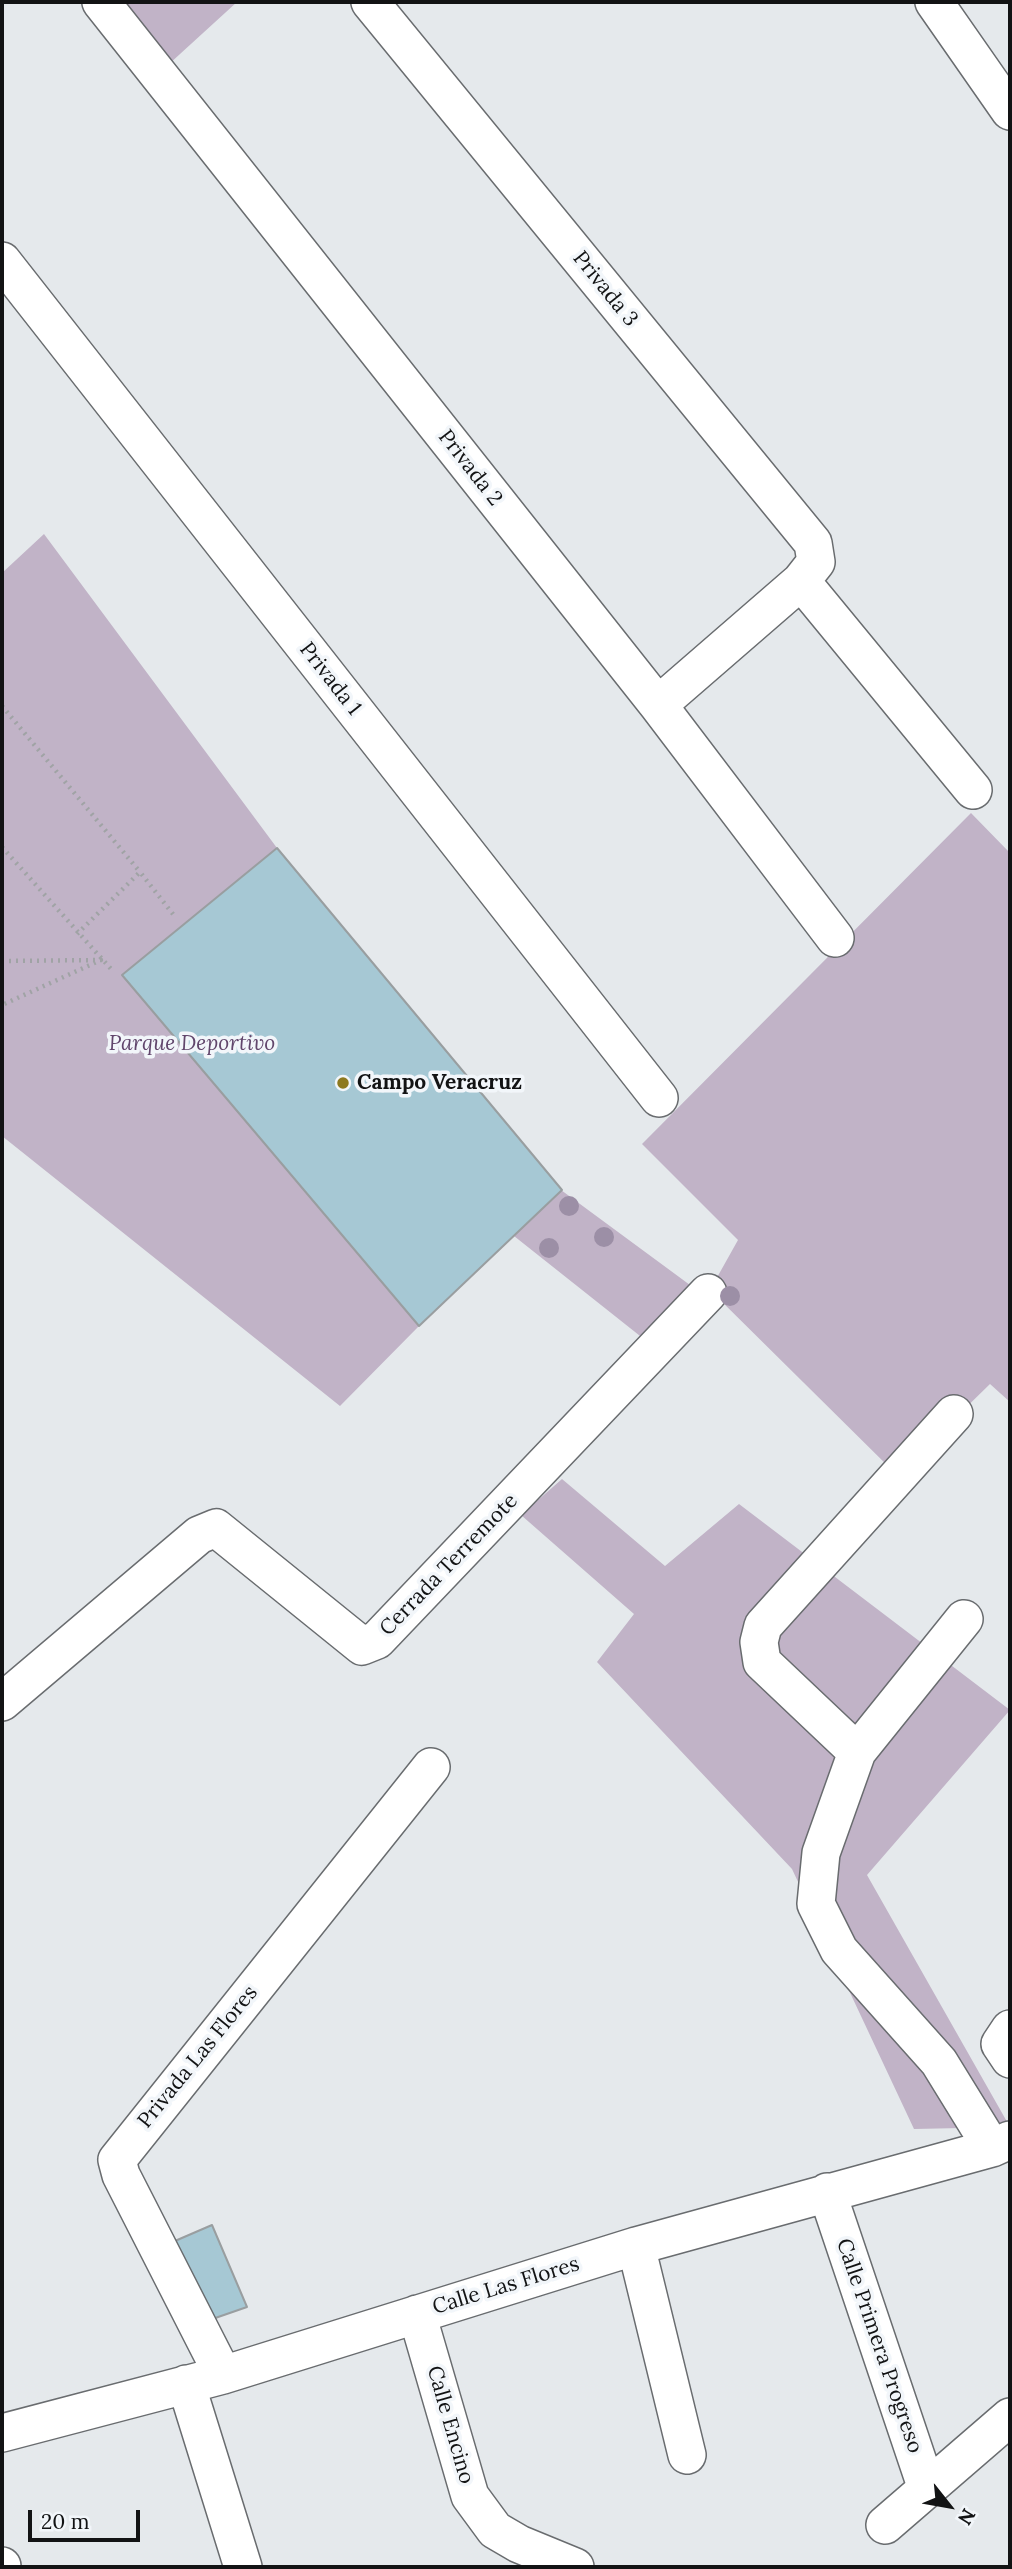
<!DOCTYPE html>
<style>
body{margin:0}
#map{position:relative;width:1012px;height:2569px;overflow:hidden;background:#e5e9ec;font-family:Lora,serif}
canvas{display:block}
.frame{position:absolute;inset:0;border:4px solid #121314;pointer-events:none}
.north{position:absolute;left:914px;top:2471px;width:70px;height:70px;-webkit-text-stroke:5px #f2f6fa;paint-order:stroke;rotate:121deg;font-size:19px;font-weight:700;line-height:28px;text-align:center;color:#121314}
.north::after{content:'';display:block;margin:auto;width:24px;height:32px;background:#121314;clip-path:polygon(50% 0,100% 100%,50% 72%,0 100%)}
.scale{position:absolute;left:28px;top:2510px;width:112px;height:32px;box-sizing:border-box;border:4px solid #121314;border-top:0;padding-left:9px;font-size:21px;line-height:24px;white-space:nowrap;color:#121314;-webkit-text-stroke:5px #f2f6fa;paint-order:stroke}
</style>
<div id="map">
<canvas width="1012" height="2569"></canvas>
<div class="frame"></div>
<div class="north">N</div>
<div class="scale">20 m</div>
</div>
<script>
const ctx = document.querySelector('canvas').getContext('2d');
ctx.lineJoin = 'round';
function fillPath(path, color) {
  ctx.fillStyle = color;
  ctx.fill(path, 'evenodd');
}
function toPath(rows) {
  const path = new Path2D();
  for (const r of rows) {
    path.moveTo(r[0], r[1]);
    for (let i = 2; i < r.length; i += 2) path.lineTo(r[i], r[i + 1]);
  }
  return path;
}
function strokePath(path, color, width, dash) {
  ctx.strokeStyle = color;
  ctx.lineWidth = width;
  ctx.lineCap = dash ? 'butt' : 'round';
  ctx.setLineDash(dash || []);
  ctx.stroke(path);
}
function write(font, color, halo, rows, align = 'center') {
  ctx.font = font + ' Lora,serif';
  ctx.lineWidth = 7;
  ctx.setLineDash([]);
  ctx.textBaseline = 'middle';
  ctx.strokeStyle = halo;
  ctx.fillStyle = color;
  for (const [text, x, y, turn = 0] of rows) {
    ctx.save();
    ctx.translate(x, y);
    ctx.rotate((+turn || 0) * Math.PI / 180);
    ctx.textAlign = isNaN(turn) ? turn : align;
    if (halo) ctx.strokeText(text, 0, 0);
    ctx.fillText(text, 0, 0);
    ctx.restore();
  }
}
fillPath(toPath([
 [100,2,237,2,157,75],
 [44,534,277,848,561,1190,709,1299,659,1351,514,1236,419,1326,340,1406,2,1136,2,573],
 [971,813,1010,853,1010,1402,990,1384,897,1475,710,1290,738,1240,642,1144],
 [562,1479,665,1566,739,1504,1010,1710,867,1875,1010,2127,914,2129,792,1869,597,1662,634,1614,521,1515]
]), '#c1b3c7');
const building = toPath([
 [277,848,562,1190,419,1326,122,975,277,848],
 [212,2225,247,2307,198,2324,161,2247,212,2225]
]);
fillPath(building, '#a6c8d4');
strokePath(building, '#999ea0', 2);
const minor = toPath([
 [101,2,658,705,835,938],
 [370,2,813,543,816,562,801,581,658,705],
 [934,2,1010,111],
 [2,261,659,1098],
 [801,581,973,790],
 [964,1619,857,1752,821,1853,816,1904,839,1950,939,2062,992,2148],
 [2,1702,199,1535,216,1528,362,1646,377,1640,708,1293],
 [857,1752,762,1662,759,1642,763,1626,954,1414],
 [1010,2029,1000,2044,1010,2059],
 [827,2192,927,2489],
 [636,2246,687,2455],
 [417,2314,470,2496,495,2530,519,2544,575,2567],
 [223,2375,121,2175,117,2160,431,1767],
 [186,2384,243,2567],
 [2,2433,223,2375,636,2246,992,2148,1010,2140],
 [885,2525,1010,2417],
 [2,2566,2,2567]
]);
strokePath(minor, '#696c6f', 40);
strokePath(toPath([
 [2,706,140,872],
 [2,847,111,969],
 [77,934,140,872,176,918],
 [2,961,101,960,2,1005]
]), '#a0a3a5', 4.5, [2, 5]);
strokePath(minor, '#fff', 37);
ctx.fillStyle = '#9c8fa6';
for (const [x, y] of [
 [569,1206],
 [604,1237],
 [549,1248],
 [730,1296]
]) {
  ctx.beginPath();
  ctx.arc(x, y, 10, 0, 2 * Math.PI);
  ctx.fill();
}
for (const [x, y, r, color] of [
 [343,1083,7,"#8d791e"]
]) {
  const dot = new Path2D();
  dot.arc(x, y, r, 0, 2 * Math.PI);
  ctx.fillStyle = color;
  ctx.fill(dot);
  strokePath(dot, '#f2f6fa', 2.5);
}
write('21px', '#121314', '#f2f6fa', [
 ["Privada 3",605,289,51],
 ["Privada 2",470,468,52],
 ["Privada 1",330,679,52],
 ["Cerrada Terremote",449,1565,-46],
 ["Privada Las Flores",198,2057,-51],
 ["Calle Las Flores",506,2286,-17],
 ["Calle Primera Progreso",879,2346,71],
 ["Calle Encino",450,2425,74]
]);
write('italic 21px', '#61466c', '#f2f6fa', [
 ["Parque Deportivo",192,1044]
]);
write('bold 21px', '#121314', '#f2f6fa', [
 ["Campo Veracruz",357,1083]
], 'left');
</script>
